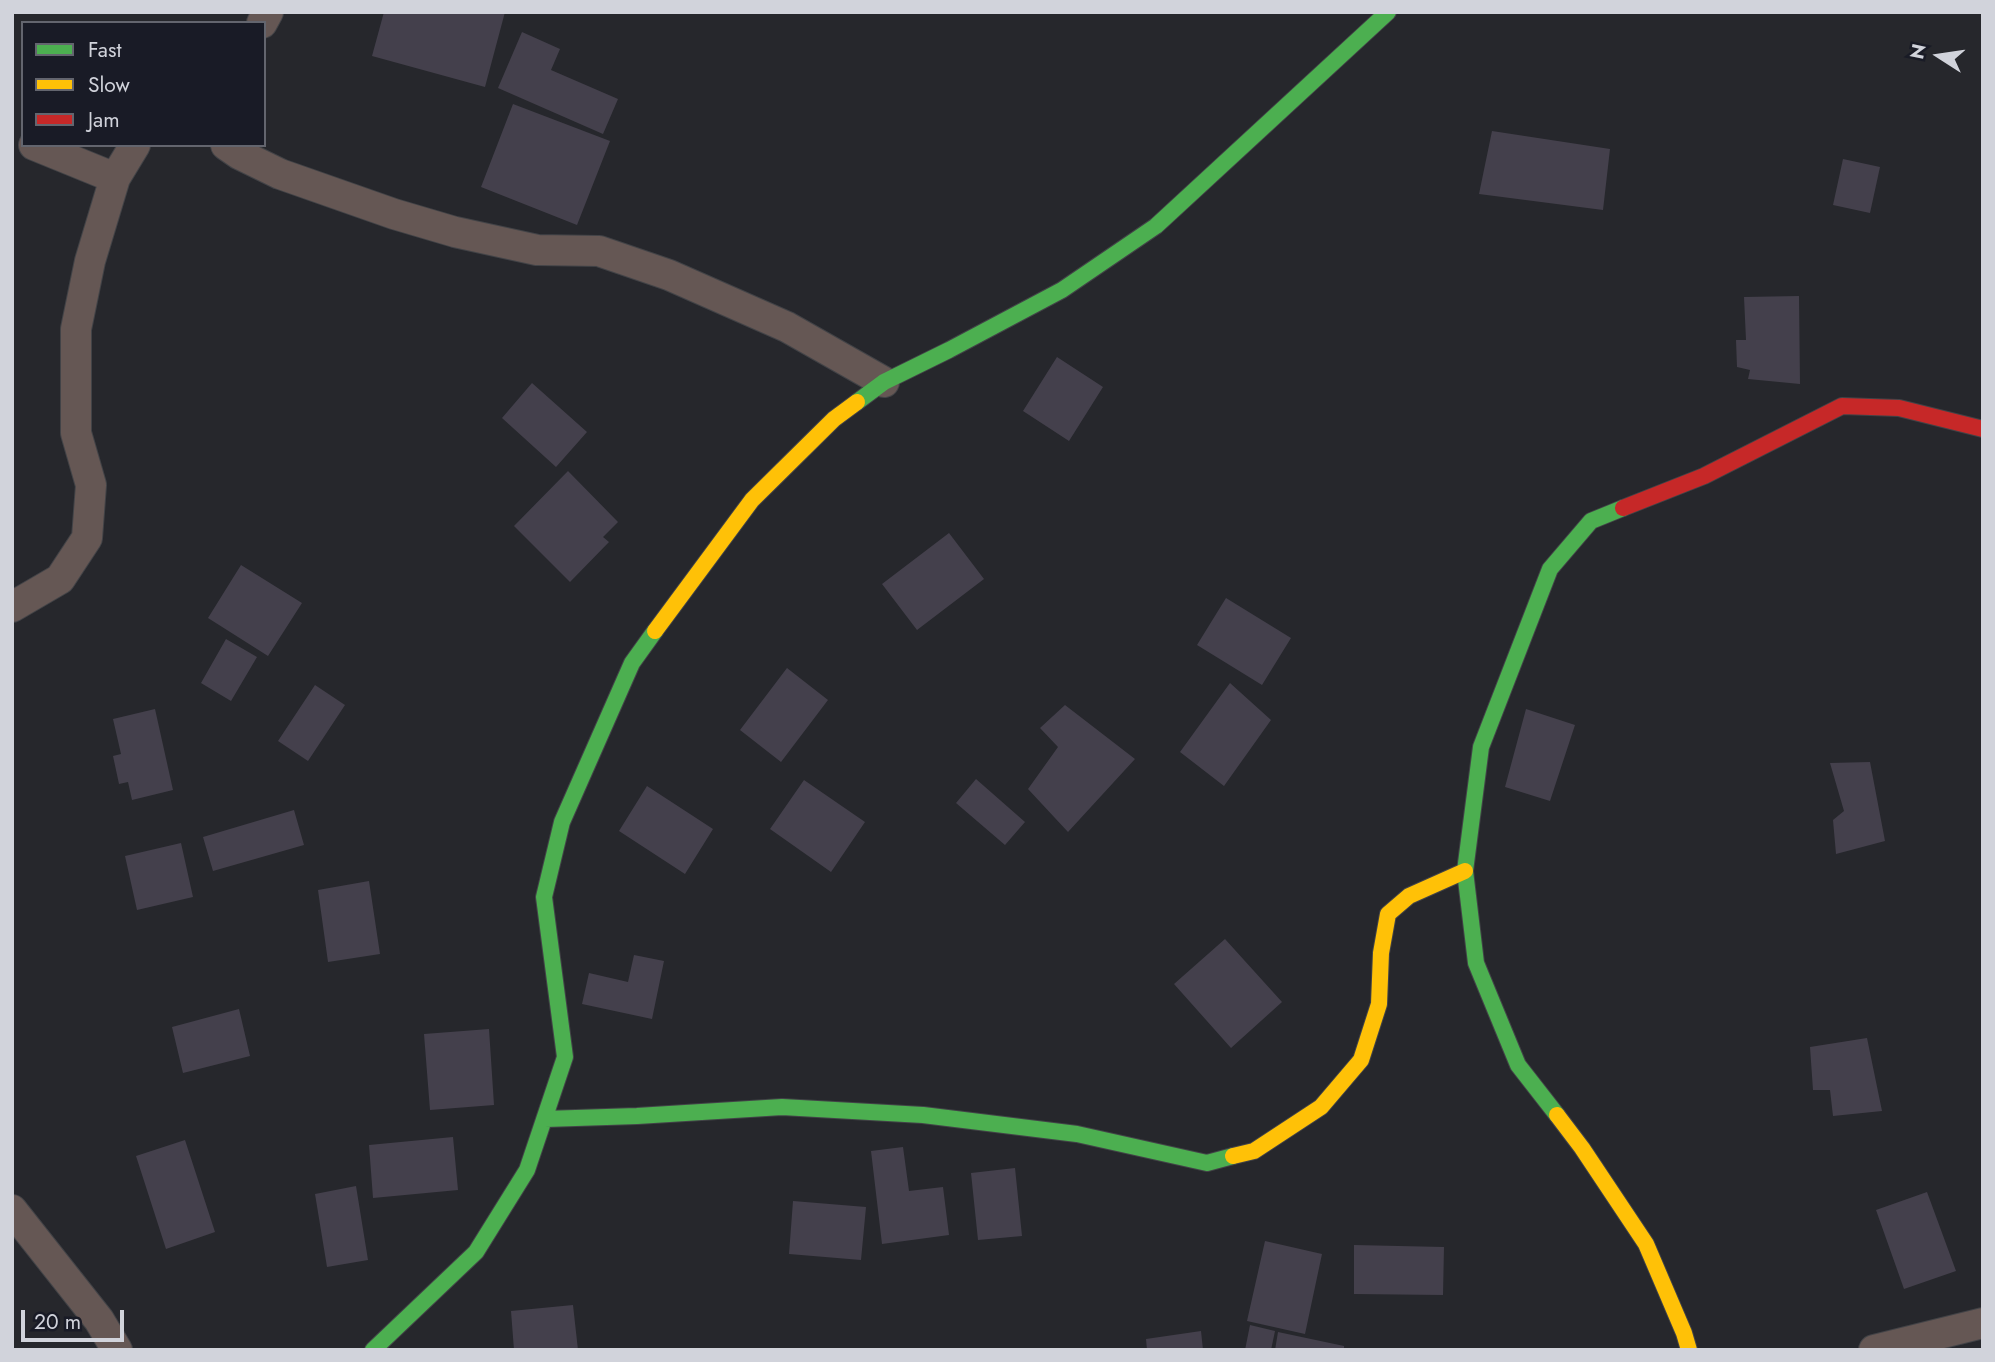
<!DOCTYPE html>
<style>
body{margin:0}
#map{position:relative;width:1995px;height:1362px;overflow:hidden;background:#26272c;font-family:Jost,sans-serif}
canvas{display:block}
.frame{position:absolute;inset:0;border:14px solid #d1d3db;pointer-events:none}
.legend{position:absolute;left:21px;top:21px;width:245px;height:126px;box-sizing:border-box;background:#191b26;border:2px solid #63656e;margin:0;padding:9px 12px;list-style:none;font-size:21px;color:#d1d3db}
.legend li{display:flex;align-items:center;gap:14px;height:35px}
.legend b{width:35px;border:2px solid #63656e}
.north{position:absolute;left:1904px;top:21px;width:70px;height:70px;-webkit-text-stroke:5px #191b26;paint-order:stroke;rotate:282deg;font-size:19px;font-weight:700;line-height:28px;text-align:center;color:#d1d3db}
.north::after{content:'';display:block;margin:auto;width:24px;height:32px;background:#d1d3db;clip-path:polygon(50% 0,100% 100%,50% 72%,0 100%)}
.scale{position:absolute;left:21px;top:1310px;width:103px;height:32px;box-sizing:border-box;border:4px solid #d1d3db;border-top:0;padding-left:9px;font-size:21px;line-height:24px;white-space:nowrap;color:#d1d3db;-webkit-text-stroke:5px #191b26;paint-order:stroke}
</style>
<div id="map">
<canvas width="1995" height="1362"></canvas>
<div class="frame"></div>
<ul class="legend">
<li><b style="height:9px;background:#4caf50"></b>Fast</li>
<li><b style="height:9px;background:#ffc107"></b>Slow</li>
<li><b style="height:9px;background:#c62828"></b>Jam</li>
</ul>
<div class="north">N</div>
<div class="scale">20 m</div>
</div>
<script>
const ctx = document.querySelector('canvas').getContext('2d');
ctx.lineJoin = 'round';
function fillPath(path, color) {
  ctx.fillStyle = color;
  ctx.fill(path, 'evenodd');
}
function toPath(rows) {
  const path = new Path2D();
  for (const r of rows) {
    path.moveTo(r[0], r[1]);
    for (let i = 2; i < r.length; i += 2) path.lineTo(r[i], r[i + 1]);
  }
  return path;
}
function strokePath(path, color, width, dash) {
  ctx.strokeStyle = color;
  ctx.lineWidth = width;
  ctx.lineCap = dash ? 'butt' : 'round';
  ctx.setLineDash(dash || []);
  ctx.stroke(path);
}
fillPath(toPath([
 [384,12,505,12,485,87,372,56],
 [522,32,560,49,551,70,618,99,603,134,498,88],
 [513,104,610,141,577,225,481,187],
 [1492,131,1610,149,1603,210,1479,194],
 [1843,159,1880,167,1870,213,1833,205],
 [1799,296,1800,384,1748,379,1750,370,1737,367,1736,340,1746,340,1744,297],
 [1057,357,1103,387,1069,441,1023,411],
 [532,383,587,432,556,467,502,418],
 [568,471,618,522,603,537,609,542,570,582,514,526],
 [949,533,984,579,917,630,882,584],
 [241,565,302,603,268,656,208,618],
 [1226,598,1291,638,1262,685,1197,645],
 [226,639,257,657,231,701,201,683],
 [787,668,828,700,781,762,740,730],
 [1230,683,1271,720,1224,786,1180,752],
 [315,685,345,705,308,761,278,741],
 [1065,705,1135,759,1068,832,1028,789,1058,747,1040,728],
 [155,709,173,790,132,800,128,782,119,784,113,756,121,754,113,719],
 [1526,709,1575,725,1550,801,1505,787],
 [1870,762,1885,841,1836,854,1833,820,1844,811,1830,763],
 [976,779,1025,822,1005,845,956,803],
 [804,780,865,822,831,872,770,829],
 [647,786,713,829,685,874,619,831],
 [294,810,304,845,213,871,203,837],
 [181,843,193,897,137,910,125,856],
 [369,881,380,954,328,962,318,890],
 [1225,939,1282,1002,1231,1048,1174,984],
 [634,955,664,961,652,1019,582,1004,589,973,628,982],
 [239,1009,250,1056,183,1073,172,1027],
 [489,1029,494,1105,430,1110,424,1034],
 [1867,1038,1882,1111,1833,1116,1830,1090,1813,1090,1810,1047],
 [453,1137,458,1190,373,1198,369,1145],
 [185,1140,215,1232,166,1249,136,1156],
 [903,1147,909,1191,943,1187,949,1235,882,1244,871,1151],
 [1015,1168,1022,1236,978,1240,971,1173],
 [356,1186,368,1260,327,1267,315,1194],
 [1927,1192,1956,1271,1904,1289,1876,1210],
 [793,1201,866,1207,861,1260,789,1254],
 [1265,1241,1322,1254,1305,1334,1247,1321],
 [1354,1245,1444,1247,1443,1295,1354,1294],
 [573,1305,578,1350,514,1350,511,1311],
 [1250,1325,1275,1331,1271,1350,1245,1350],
 [1201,1331,1203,1350,1147,1350,1146,1339],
 [1278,1332,1344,1346,1344,1350,1275,1350]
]), '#44404c');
const street = toPath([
 [262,23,268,12],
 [34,145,115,178],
 [226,145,239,154,280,174,394,214,455,232,537,250,599,251,669,275,787,327,884,382],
 [12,607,60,579,87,538,91,485,76,433,76,329,90,261,115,178,135,145],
 [12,1210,99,1320,117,1350],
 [1874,1350,1983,1323]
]);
const fast = toPath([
 [857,402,884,382,949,350,1062,290,1156,226,1388,12],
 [1557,1115,1518,1065,1476,963,1465,871,1481,747,1550,569,1591,521,1623,508],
 [545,1119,637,1116,782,1107,923,1115,1077,1134,1207,1163,1233,1156],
 [373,1350,476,1252,527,1170,565,1057,544,897,562,822,632,663,655,631]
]);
const slow = toPath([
 [655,631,752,500,834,419,857,402],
 [1557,1115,1582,1148,1646,1244,1684,1333,1689,1350],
 [1233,1156,1254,1151,1321,1107,1361,1060,1379,1004,1381,953,1388,914,1409,896,1465,871]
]);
const jam = toPath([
 [1623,508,1704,476,1842,406,1899,408,1983,429]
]);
strokePath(street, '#424347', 32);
strokePath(fast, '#424347', 18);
strokePath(slow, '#424347', 18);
strokePath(jam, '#424347', 18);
strokePath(street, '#655754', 30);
strokePath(fast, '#4caf50', 16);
strokePath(slow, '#ffc107', 16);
strokePath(jam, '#c62828', 16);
</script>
